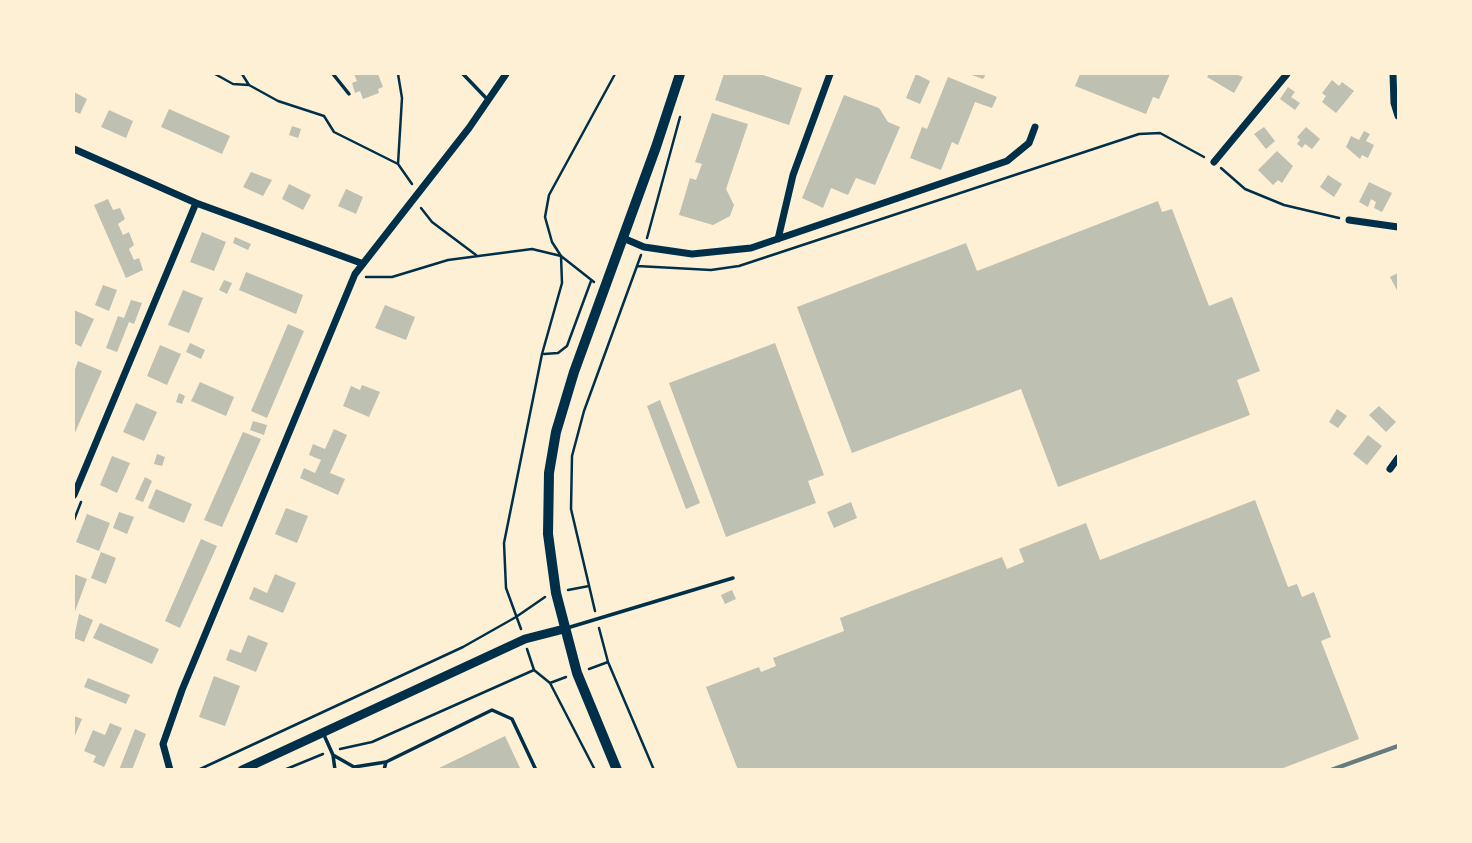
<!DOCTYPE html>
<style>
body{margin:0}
#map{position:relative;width:1472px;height:843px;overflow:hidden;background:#fdf0d5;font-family:Figtree,sans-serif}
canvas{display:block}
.frame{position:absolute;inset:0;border:75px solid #fdf0d5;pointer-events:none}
</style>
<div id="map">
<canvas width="1472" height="843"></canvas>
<div class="frame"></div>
</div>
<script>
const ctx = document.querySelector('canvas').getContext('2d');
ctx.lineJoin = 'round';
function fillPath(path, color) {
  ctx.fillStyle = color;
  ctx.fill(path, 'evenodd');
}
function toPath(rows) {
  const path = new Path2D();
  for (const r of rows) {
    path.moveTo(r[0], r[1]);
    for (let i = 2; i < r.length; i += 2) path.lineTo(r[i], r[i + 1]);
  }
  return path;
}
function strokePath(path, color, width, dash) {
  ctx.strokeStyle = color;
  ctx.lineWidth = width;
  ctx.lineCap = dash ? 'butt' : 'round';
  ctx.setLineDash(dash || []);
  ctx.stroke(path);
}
fillPath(toPath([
 [354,74,378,74,383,87,378,89,379,93,363,99,360,91,355,93,352,83,357,81],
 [724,74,760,74,802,88,789,125,715,100],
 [916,74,930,81,920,104,906,98],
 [969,74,986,74,983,79],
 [1080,74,1170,74,1159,99,1153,97,1146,114,1075,86],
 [1209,74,1236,74,1243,77,1234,93,1207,77],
 [948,77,997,97,992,108,975,102,958,145,952,142,941,170,910,158,922,127,927,129],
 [1332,80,1339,86,1342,82,1354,91,1336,113,1322,102,1326,96,1322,93],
 [1288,87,1295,92,1291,97,1300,103,1295,110,1280,99],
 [74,92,87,99,80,114,74,111],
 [844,95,879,108,888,122,900,127,875,185,856,178,848,195,831,188,823,208,802,198],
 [169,109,230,136,222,154,161,127],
 [109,110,133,121,126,138,101,127],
 [712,113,748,124,726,189,734,205,730,216,713,225,679,215,690,178,696,180,702,164,695,162],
 [292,126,301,129,298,138,289,135],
 [1264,127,1275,141,1266,149,1254,134],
 [1306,127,1320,139,1312,149,1305,144,1302,148,1297,144,1300,140,1297,137],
 [1364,131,1370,134,1366,141,1374,145,1368,158,1362,155,1360,159,1346,147,1351,136,1359,140],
 [1277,151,1293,166,1282,183,1278,180,1273,185,1258,170],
 [251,172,272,180,263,196,243,187],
 [1328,175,1342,184,1334,197,1320,187],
 [1369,182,1392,193,1382,212,1374,208,1376,202,1371,199,1368,207,1359,202],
 [289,184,311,195,303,210,282,199],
 [346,189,363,197,356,214,338,206],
 [108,199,113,210,120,208,125,219,118,224,123,235,129,232,134,245,129,249,134,260,139,258,143,270,126,278,94,205],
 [1158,201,1162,212,1172,209,1209,306,1232,297,1260,371,1237,380,1250,415,1058,487,1021,389,852,453,797,307,966,243,977,271],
 [202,232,226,242,214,271,190,262],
 [235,237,251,244,248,250,233,243],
 [246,272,303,295,296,314,239,290],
 [1398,273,1398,292,1390,277],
 [224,280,232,283,227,294,219,290],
 [103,285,117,290,109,311,95,305],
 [183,290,203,298,189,333,168,325],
 [131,300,142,303,134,324,129,322,117,352,106,348,118,316,124,318],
 [385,305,415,317,406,340,375,328],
 [74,310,94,319,81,347,74,343],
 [288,324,304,331,267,418,251,411],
 [190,343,205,350,201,359,186,352],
 [775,343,824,475,808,481,816,503,726,537,669,383],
 [160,345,181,354,167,385,147,376],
 [78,361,102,371,74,435,74,372],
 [200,382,234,397,226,416,191,401],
 [362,385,380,392,369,417,343,406,351,386,360,390],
 [179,393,185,396,182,404,176,402],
 [660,400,700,503,686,509,647,406],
 [136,403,157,412,144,441,123,432],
 [1379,406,1396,422,1386,432,1369,415],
 [1337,409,1347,416,1338,428,1329,422],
 [253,421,267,425,264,435,250,430],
 [334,429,347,435,330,473,345,479,338,495,300,478,304,468,315,473,321,460,309,455,313,444,325,449],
 [243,432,261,439,222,527,204,520],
 [1368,435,1382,446,1367,465,1353,454],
 [157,454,165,457,162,466,154,464],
 [112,456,130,463,117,493,100,485],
 [145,477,152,481,143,502,135,499],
 [156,489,192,504,184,523,148,508],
 [1255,500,1288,587,1297,584,1302,597,1314,592,1331,637,1321,641,1359,739,1278,770,738,770,706,687,759,667,761,672,776,666,773,658,844,631,840,618,1002,557,1007,569,1024,562,1019,549,1086,523,1100,560],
 [851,502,857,518,834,528,827,512],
 [286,508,308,516,297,543,275,534],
 [119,512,134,517,127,534,113,528],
 [87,514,110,523,99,551,76,542],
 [201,539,217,546,180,628,165,621],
 [101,552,116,558,106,584,91,578],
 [74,574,87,579,74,614],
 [275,574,296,583,283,613,249,599,254,587,267,593],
 [732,590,736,599,725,604,721,595],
 [79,614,93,620,84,642,74,638],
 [100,623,159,649,152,664,93,638],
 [248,635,268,643,256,672,226,660,230,649,241,653],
 [214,676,240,686,225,726,199,717],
 [88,678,130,695,126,704,84,687],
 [74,716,82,719,74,738],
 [110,723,122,728,104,767,93,762,96,756,84,751,93,730,105,735],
 [135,729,146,734,132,770,119,770],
 [505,736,521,770,435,770]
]), '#bec0b2');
strokePath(toPath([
 [215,74,233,84,249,85,278,101,324,116,334,132,398,164,412,184],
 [242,74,249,85],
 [398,164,402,98,398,74],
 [1221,168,1245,189,1284,205,1339,218],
 [421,208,432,222,476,255],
 [647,238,680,117],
 [637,266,711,270,739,266,1139,134,1160,133,1204,157],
 [366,277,392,277,448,260,532,249,561,256,594,282],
 [544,354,558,353,567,346,591,281],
 [74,520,81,502],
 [568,590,589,586],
 [595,611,571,509,572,456,584,411,641,255],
 [599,628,608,662,654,770],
 [521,629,506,588,504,543,542,354,562,283,561,256,552,242,545,217,549,195,615,74],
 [527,649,534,670,550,683,595,770],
 [589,669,608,662],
 [550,683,566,677],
 [340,749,372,742,534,670],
 [198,770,463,647,516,617,545,597],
 [284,770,323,754]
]), '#003049', 2.5);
strokePath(toPath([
 [333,74,349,94],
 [463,74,487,99],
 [567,628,733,578],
 [324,735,333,755,354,767,386,762,492,710,512,719,536,770],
 [333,755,335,770],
 [384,770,386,762]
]), '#003049', 3.5);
strokePath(toPath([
 [1393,74,1394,103,1398,116],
 [74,149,196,203,361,263],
 [1214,162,1287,74],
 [1349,220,1398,227],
 [623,238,644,247,692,254,751,248,1007,161,1029,143,1035,127],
 [778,239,793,175,830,74],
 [1390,469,1398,458],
 [74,495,196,203],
 [170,770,163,744,182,690,355,274,469,128,506,74]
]), '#003049', 7);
strokePath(toPath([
 [242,770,525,639,564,629]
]), '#003049', 9);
strokePath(toPath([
 [617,770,577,673,556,593,548,534,549,473,556,432,574,372,656,147,680,74]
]), '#003049', 10);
strokePath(toPath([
 [1331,770,1398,746]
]), '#657d81', 4.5);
</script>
